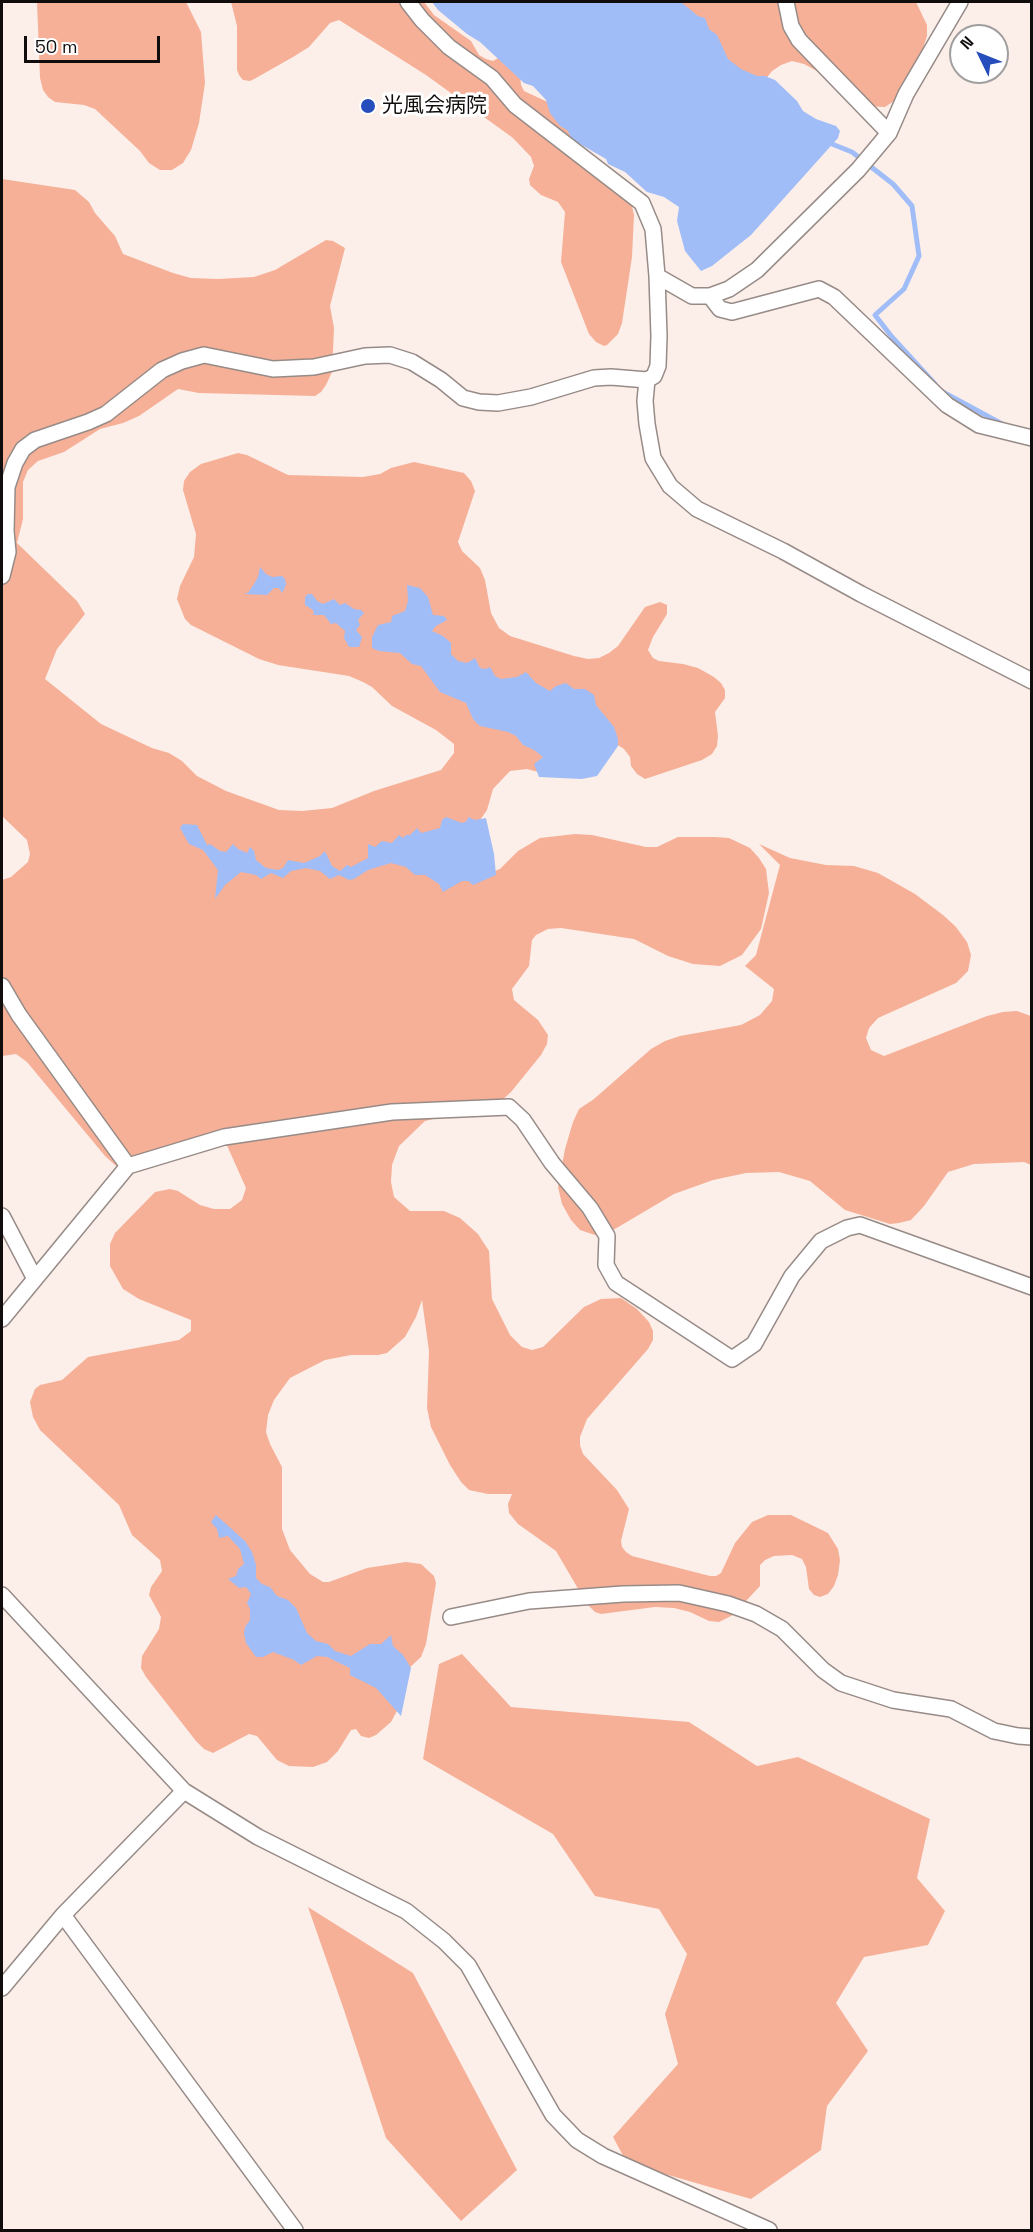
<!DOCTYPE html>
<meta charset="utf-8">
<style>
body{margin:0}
#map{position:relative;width:1033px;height:2232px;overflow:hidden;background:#fcefea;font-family:"Space Grotesk",sans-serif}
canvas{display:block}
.frame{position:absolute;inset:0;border:3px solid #110d0c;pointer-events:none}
.north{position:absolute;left:949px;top:24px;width:60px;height:60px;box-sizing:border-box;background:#fff;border:2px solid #a09e9e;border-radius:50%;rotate:313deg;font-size:16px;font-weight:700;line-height:24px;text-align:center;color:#110d0c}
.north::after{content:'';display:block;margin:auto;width:21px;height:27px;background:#254dbc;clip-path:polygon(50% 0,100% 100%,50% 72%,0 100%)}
.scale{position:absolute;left:24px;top:36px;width:136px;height:27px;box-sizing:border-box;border:3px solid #110d0c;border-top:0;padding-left:8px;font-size:18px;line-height:21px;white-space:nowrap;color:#110d0c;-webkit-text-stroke:4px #fff;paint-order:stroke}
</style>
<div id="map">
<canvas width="1033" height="2232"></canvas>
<div class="frame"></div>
<div class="north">N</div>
<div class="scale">50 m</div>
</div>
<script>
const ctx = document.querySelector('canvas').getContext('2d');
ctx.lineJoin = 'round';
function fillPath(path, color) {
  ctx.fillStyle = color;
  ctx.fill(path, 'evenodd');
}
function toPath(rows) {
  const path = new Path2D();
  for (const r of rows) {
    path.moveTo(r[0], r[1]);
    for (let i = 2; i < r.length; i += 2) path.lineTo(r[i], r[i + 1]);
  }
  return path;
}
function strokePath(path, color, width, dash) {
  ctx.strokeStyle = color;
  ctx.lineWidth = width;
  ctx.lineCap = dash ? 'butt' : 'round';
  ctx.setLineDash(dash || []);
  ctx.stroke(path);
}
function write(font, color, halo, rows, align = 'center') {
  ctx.font = font + ' "Space Grotesk","Noto Sans JP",sans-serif';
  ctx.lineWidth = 6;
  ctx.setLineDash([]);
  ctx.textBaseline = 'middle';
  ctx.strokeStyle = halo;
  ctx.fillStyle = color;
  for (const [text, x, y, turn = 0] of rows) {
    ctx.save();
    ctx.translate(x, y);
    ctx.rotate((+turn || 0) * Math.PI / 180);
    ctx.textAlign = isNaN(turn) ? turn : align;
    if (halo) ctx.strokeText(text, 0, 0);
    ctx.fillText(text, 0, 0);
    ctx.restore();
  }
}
fillPath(toPath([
 [37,2,186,2,201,32,205,83,199,123,191,150,183,163,172,170,160,170,149,163,140,151,95,109,84,105,55,102,48,97,43,90,40,78],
 [231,2,424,2,434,15,471,41,479,55,486,59,493,61,500,57,520,75,521,85,524,91,552,104,574,138,578,150,628,189,634,215,632,257,622,323,618,334,607,345,604,346,596,342,589,334,561,262,565,212,558,202,541,195,530,185,529,179,534,166,531,157,513,138,426,75,339,20,330,23,309,47,293,57,256,78,250,81,243,80,239,75,237,70,237,26],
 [674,2,916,2,927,25,927,36,921,54,894,101,885,107,862,106,847,101,817,71,804,64,792,61,781,65,772,71,761,85,735,73],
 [2,179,75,190,89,202,95,213,115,236,123,254,173,273,191,278,218,279,254,277,275,270,326,240,333,241,345,248,330,306,334,328,332,372,326,385,321,392,315,396,199,393,178,389,139,416,123,423,100,429,64,452,38,461,28,470,23,482,23,519,17,543,77,601,85,614,57,649,45,679,101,724,152,748,169,753,182,761,197,776,226,791,279,810,302,811,332,808,374,791,441,770,454,753,454,744,436,730,392,706,372,687,363,682,349,676,278,665,259,659,191,625,185,619,177,599,180,586,194,557,196,534,183,490,184,481,190,472,201,464,238,453,247,455,288,475,363,477,380,474,391,468,414,462,464,473,471,481,475,491,458,542,462,551,480,568,485,580,491,613,499,628,510,636,574,656,588,659,599,658,609,653,618,646,645,607,660,602,667,605,667,614,653,637,648,650,653,658,659,661,683,664,698,668,714,677,721,683,725,690,725,698,715,712,718,736,717,746,712,754,702,760,645,779,637,774,631,766,630,757,624,749,613,742,502,685,384,634,549,754,542,773,527,769,510,771,493,789,487,810,476,826,479,877,500,869,518,851,540,838,575,834,592,835,646,847,657,847,678,837,715,837,729,838,750,848,759,858,766,869,769,893,761,929,742,955,720,966,693,964,668,956,634,939,561,928,548,929,536,935,532,940,529,966,512,989,514,1000,538,1020,548,1035,547,1044,541,1055,511,1092,499,1103,425,1121,399,1146,392,1165,391,1182,394,1197,410,1211,444,1211,460,1218,478,1234,489,1251,492,1299,510,1335,522,1347,532,1350,543,1347,584,1307,601,1299,621,1298,637,1309,649,1322,653,1331,653,1340,648,1349,587,1419,580,1437,580,1445,583,1454,617,1490,629,1509,621,1541,622,1547,626,1552,632,1556,710,1576,716,1576,721,1573,735,1543,752,1522,768,1515,791,1515,828,1533,838,1549,840,1560,838,1575,834,1586,828,1594,820,1597,814,1595,809,1589,806,1567,802,1559,792,1555,774,1556,765,1560,760,1565,760,1586,733,1615,719,1622,709,1621,690,1612,674,1608,655,1607,601,1614,595,1612,587,1604,556,1551,518,1524,509,1513,508,1504,512,1494,488,1494,469,1490,461,1482,450,1465,431,1427,427,1408,429,1351,422,1300,416,1317,405,1337,387,1353,378,1355,351,1355,325,1360,290,1378,274,1400,268,1415,266,1432,270,1444,282,1467,282,1529,290,1550,310,1574,323,1582,329,1582,367,1568,406,1562,421,1564,434,1576,436,1583,426,1644,421,1657,407,1670,330,1652,309,1643,244,1577,309,1650,356,1661,399,1707,391,1722,376,1735,369,1738,361,1736,356,1729,351,1730,338,1751,327,1762,313,1767,289,1766,277,1760,257,1736,249,1734,213,1753,204,1749,196,1741,146,1677,141,1668,142,1656,159,1629,161,1617,149,1595,151,1587,162,1571,160,1560,132,1535,119,1505,40,1430,33,1417,30,1402,35,1389,40,1385,62,1380,88,1357,179,1340,191,1331,191,1320,139,1299,123,1289,110,1266,110,1244,115,1233,155,1192,170,1189,178,1191,200,1205,214,1209,230,1209,242,1200,246,1188,225,1141,121,1168,115,1165,105,1156,27,1062,16,1054,2,1056,2,880,11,877,28,862,30,854,27,840,2,816],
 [759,844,790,858,826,865,854,866,878,873,915,894,943,915,956,927,967,942,971,955,968,971,956,983,878,1018,869,1028,866,1038,871,1050,884,1056,987,1016,1003,1012,1017,1011,1031,1016,1031,1165,1024,1162,974,1164,948,1172,924,1206,911,1220,899,1223,890,1224,845,1210,810,1181,779,1172,746,1173,713,1180,674,1194,615,1229,595,1235,580,1230,571,1220,562,1204,558,1187,565,1149,573,1122,579,1109,594,1099,651,1049,665,1041,680,1036,741,1025,760,1015,772,1001,774,989,745,966,756,955,780,865],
 [462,1654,511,1707,689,1722,757,1766,798,1757,930,1819,917,1878,945,1911,928,1945,864,1957,836,2003,868,2051,827,2106,821,2150,751,2199,627,2163,613,2137,678,2064,665,2014,687,1954,659,1909,595,1896,553,1834,423,1759,439,1664],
 [308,1907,413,1973,517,2170,461,2221,386,2138,344,2010]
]), '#f6b097');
fillPath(toPath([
 [432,2,681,2,698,16,705,18,709,29,717,35,728,59,741,69,757,76,765,76,775,80,797,101,803,111,816,119,836,126,840,131,838,138,751,235,712,266,701,271,685,251,677,221,679,207,664,197,647,192,625,172,608,164,606,159,573,140,567,130,560,126,550,113,546,100,533,86,524,83,480,42,467,34,438,10],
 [260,567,266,574,272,577,282,576,285,579,286,585,282,593,279,588,274,588,267,595,243,594,248,593,254,584,258,577],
 [407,585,420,588,428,597,433,615,444,616,447,620,436,626,432,631,443,636,451,643,451,654,458,661,467,663,475,658,480,668,486,669,490,667,495,676,501,679,517,677,526,672,536,683,550,691,556,686,566,683,574,689,585,689,594,695,596,705,614,727,618,739,618,746,597,776,582,779,539,777,534,764,543,757,534,750,523,745,516,736,508,732,480,726,473,719,466,703,440,692,421,666,412,664,400,653,379,651,372,648,372,637,378,625,391,622,392,616,405,611,408,601],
 [308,594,312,594,317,601,323,604,334,599,340,605,345,603,354,609,361,610,364,613,358,620,360,625,356,630,362,637,359,647,349,647,344,638,345,631,336,623,331,624,324,615,314,615,313,610,305,605,305,597],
 [446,817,462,823,467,821,468,817,475,820,486,818,494,854,496,875,473,885,468,881,462,881,443,892,439,884,425,875,415,875,406,867,391,863,368,870,354,879,349,880,339,875,330,879,320,871,306,868,291,871,283,878,271,873,261,879,256,875,241,872,225,885,215,899,218,870,203,850,189,844,180,828,183,824,197,825,207,845,210,844,220,851,226,852,233,844,238,849,247,853,250,847,254,851,256,860,266,868,278,870,283,868,288,860,304,863,320,856,325,851,332,866,340,871,347,865,351,867,368,858,368,844,375,847,382,841,392,843,399,835,403,838,406,835,410,835,417,828,421,833,440,828,442,820],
 [216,1515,245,1541,252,1552,256,1565,256,1578,262,1584,270,1587,277,1596,288,1600,296,1608,307,1633,316,1641,328,1644,335,1651,351,1656,370,1644,381,1644,391,1635,393,1646,403,1655,411,1668,401,1716,376,1688,350,1675,350,1668,327,1657,317,1656,301,1665,294,1660,273,1652,263,1657,256,1657,246,1643,244,1634,245,1627,250,1620,250,1609,247,1603,251,1594,246,1587,239,1588,228,1579,236,1576,238,1569,244,1564,240,1549,228,1536,219,1538,217,1529,211,1522]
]), '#a1bdf8');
strokePath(toPath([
 [832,144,852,152,893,184,912,206,919,256,904,289,875,315,892,337,935,384],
 [941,391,1004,425]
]), '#a1bdf8', 5);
const street = toPath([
 [786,2,791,26,799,40,889,133],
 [657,276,692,296,710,296,729,289,757,270,858,170,889,133,906,94,960,2],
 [710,296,720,309,732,312,819,289,834,297,947,405,979,425,1032,438],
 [647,380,645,401,647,424,653,458,670,486,697,509,783,551,861,594,1032,681],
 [2,576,8,552,6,531,7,487,15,463,23,449,35,440,88,422,106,414,162,370,182,361,204,355,273,369,314,367,365,356,390,355,412,362,441,380,463,398,479,402,498,403,531,397,594,378,611,377,647,380,654,376,658,366,659,336,657,276,653,229,642,203,515,105,492,78,449,47,422,20,408,2],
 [2,986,19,1015,128,1166],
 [2,1216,35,1279],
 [2,1319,128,1166,224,1137,392,1112,509,1107,523,1120,552,1163,590,1208,607,1236,606,1265,616,1283,732,1359,754,1344,792,1276,821,1241,847,1228,860,1225,1032,1287],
 [2,1595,184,1791,258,1837,406,1911,444,1941,468,1965,553,2115,577,2140,603,2156,769,2230],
 [451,1617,529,1601,623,1594,679,1593,728,1604,756,1614,782,1629,823,1670,841,1683,893,1700,951,1709,994,1731,1018,1736,1032,1737],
 [63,1915,295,2230],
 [2,1988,63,1915,184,1791]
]);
strokePath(street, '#978b87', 18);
strokePath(street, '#fff', 15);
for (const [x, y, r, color] of [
 [368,106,8,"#254dbc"]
]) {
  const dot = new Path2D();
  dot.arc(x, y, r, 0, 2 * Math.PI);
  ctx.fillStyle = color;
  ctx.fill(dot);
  strokePath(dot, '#fff', 2);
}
write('21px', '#110d0c', '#fff', [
 ["光風会病院",382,106]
], 'left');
</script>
